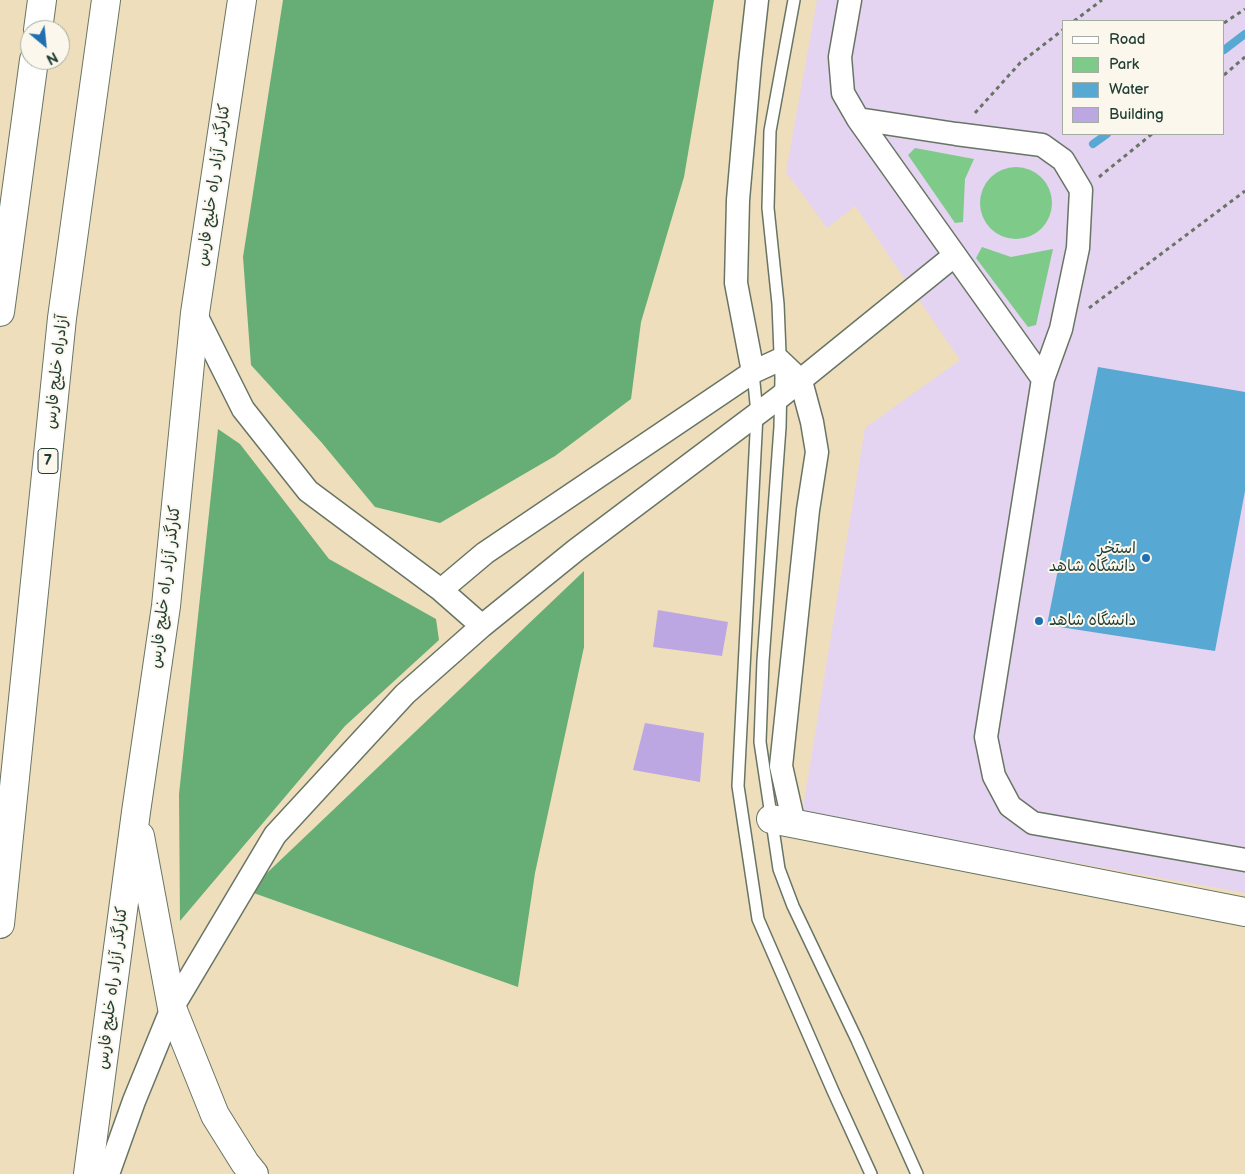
<!DOCTYPE html>
<meta charset="utf-8">
<style>
body{margin:0}
#map{position:relative;width:1245px;height:1174px;overflow:hidden;background:#efdebc;font-family:"Balsamiq Sans",sans-serif}
canvas{display:block}
.legend{position:absolute;left:1062px;top:20px;width:162px;height:115px;box-sizing:border-box;background:#fbf7ec;border:1px solid #a3ada2;margin:0;padding:6px 9px;list-style:none;font-size:15px;color:#1f3d34}
.legend li{display:flex;align-items:center;gap:10px;height:25px}
.legend b{width:25px;border:1px solid #a3ada2}
.north{position:absolute;left:20px;top:20px;width:50px;height:50px;box-sizing:border-box;background:#fbf7ec;border:1px solid #a3ada2;border-radius:50%;rotate:152deg;font-size:14px;font-weight:700;line-height:20px;text-align:center;color:#1f3d34}
.north::after{content:'';display:block;margin:auto;width:18px;height:22px;background:#1f6fb2;clip-path:polygon(50% 0,100% 100%,50% 72%,0 100%)}
</style>
<div id="map">
<canvas width="1245" height="1174"></canvas>
<ul class="legend">
<li><b style="height:6px;background:#fff"></b>Road</li>
<li><b style="height:14px;background:#7eca89"></b>Park</li>
<li><b style="height:14px;background:#57a8d2"></b>Water</li>
<li><b style="height:14px;background:#bca7e3"></b>Building</li>
</ul>
<div class="north">N</div>
</div>
<script>
const ctx = document.querySelector('canvas').getContext('2d');
ctx.lineJoin = 'round';
function fillPath(path, color) {
  ctx.fillStyle = color;
  ctx.fill(path, 'evenodd');
}
function toPath(rows) {
  const path = new Path2D();
  for (const r of rows) {
    if (r.length === 3) {
      path.moveTo(r[0] + r[2], r[1]);
      path.arc(r[0], r[1], r[2], 0, 2 * Math.PI);
      continue;
    }
    path.moveTo(r[0], r[1]);
    for (let i = 2; i < r.length; i += 2) path.lineTo(r[i], r[i + 1]);
  }
  return path;
}
function strokePath(path, color, width, dash) {
  ctx.strokeStyle = color;
  ctx.lineWidth = width;
  ctx.lineCap = dash ? 'butt' : 'round';
  ctx.setLineDash(dash || []);
  ctx.stroke(path);
}
function write(font, color, halo, rows, align = 'center') {
  ctx.font = font + ' "Balsamiq Sans","Playpen Sans Arabic",sans-serif';
  ctx.lineWidth = 4;
  ctx.setLineDash([]);
  ctx.textBaseline = 'middle';
  ctx.strokeStyle = halo;
  ctx.fillStyle = color;
  for (const [text, x, y, turn = 0] of rows) {
    ctx.save();
    ctx.translate(x, y);
    ctx.rotate((+turn || 0) * Math.PI / 180);
    ctx.textAlign = isNaN(turn) ? turn : align;
    if (halo) ctx.strokeText(text, 0, 0);
    ctx.fillText(text, 0, 0);
    ctx.restore();
  }
}
fillPath(toPath([
 [817,0,1245,0,1245,893,802,814,865,428,960,360,855,206,827,228,786,172],
 [1064,21,1224,21,1224,134,1064,134]
]), '#e4d3f1');
fillPath(toPath([
 [915,148,974,159,965,179,963,222,955,223,908,155],
 [1016,203,36],
 [982,247,1011,257,1053,249,1036,325,1028,327,976,258]
]), '#7eca89');
fillPath(toPath([
 [283,0,714,0,684,177,641,322,631,399,555,456,440,523,375,507,322,443,251,365,243,257],
 [218,429,240,444,329,559,436,619,439,640,345,726,180,921,179,794],
 [584,571,584,647,535,873,518,987,248,891]
]), '#66ae75');
fillPath(toPath([
 [1098,367,1245,392,1245,491,1215,651,1047,625]
]), '#57a8d2');
strokePath(toPath([
 [1224,50,1245,34],
 [1093,144,1107,134]
]), '#57a8d2', 8);
fillPath(toPath([
 [658,610,728,622,722,656,653,647],
 [645,723,704,733,700,782,633,770]
]), '#bca7e3');
const lane = toPath([
 [794,0,770,131,768,208,778,304,781,378,780,427,763,661,760,742,779,869,793,906,857,1040,917,1174],
 [753,372,757,414,738,786,758,919,833,1091,871,1174]
]);
const street = toPath([
 [850,0,840,57,843,93,858,119,1043,379,986,737,994,776,1010,806,1033,823,1245,860],
 [858,119,956,134,1042,145,1063,160,1081,190,1078,248,1061,329,1043,379],
 [195,313,243,409,308,491,441,590,482,626],
 [753,372,736,283,738,200,750,63,757,0],
 [441,590,485,553,753,372,779,360,801,381,812,422,817,452,808,510,781,766,794,824],
 [108,1174,134,1101,172,1008,275,835,405,694,482,626,576,550,781,396,955,255]
]);
const secondary = toPath([
 [771,819,1245,912],
 [140,836,172,1008,215,1115,245,1163,254,1174],
 [88,1174,136,812,166,606,195,313,242,0]
]);
const highway = toPath([
 [38,30,42,0],
 [0,312,34,60],
 [0,924,62,318,106,0]
]);
strokePath(lane, '#687564', 14);
strokePath(street, '#687564', 25);
strokePath(secondary, '#687564', 30);
strokePath(highway, '#687564', 30);
strokePath(toPath([
 [1074,21,1102,0],
 [1224,23,1245,9],
 [1224,75,1245,57],
 [975,113,1020,63,1064,29],
 [1099,177,1152,134],
 [1089,308,1245,191]
]), '#687564', 3, [4, 4]);
strokePath(lane, '#fff', 11);
strokePath(street, '#fff', 22);
strokePath(secondary, '#fff', 28);
strokePath(highway, '#fff', 28);
for (const [x, y, r, color] of [
 [1146,558,5,"#1f6fb2"],
 [1039,621,5,"#1f6fb2"]
]) {
  const dot = new Path2D();
  dot.arc(x, y, r, 0, 2 * Math.PI);
  ctx.fillStyle = color;
  ctx.fill(dot);
  strokePath(dot, '#fbf7ec', 2);
}
for (const [x, y, w] of [
 [48,461,20]
]) {
  const box = new Path2D();
  box.roundRect(x - w / 2, y - 12.5, w, 25, 4);
  ctx.fillStyle = '#fbf7ec';
  ctx.fill(box);
  strokePath(box, '#1f3d34', 1);
}
write('bold 15px', '#1f3d34', null, [
 ["7",48,461]
]);
write('16px', '#1f3d34', '#fbf7ec', [
 ["کنارگذر آزاد راه خلیج فارس",214,185,-82],
 ["آزادراه خلیج فارس",57,372,-84],
 ["کنارگذر آزاد راه خلیج فارس",166,587,-83],
 ["کنارگذر آزاد راه خلیج فارس",113,988,-83]
]);
write('16px', '#1f3d34', '#fbf7ec', [
 ["استخر",1136,549],
 ["دانشگاه شاهد",1136,567],
 ["دانشگاه شاهد",1049,621,"left"]
], 'right');
</script>
